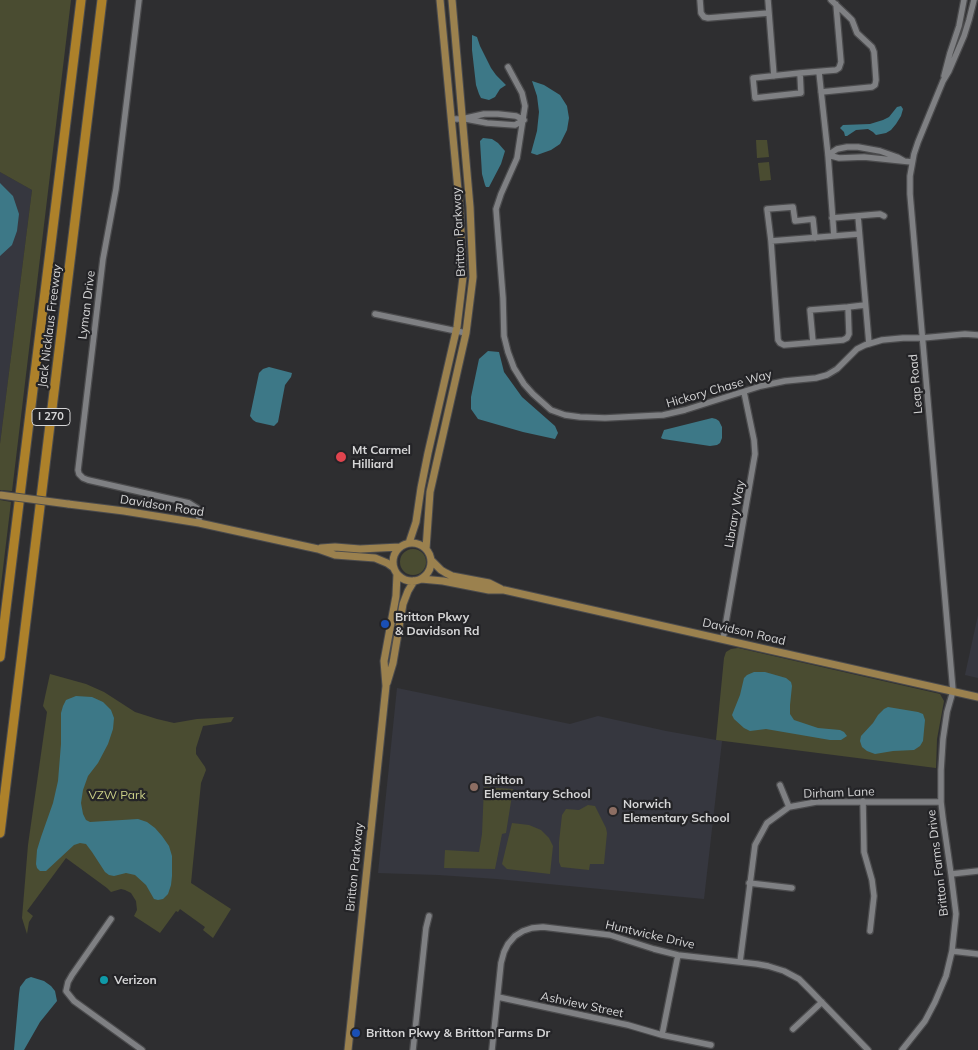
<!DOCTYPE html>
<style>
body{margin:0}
canvas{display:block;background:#2e2e30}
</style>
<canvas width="978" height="1050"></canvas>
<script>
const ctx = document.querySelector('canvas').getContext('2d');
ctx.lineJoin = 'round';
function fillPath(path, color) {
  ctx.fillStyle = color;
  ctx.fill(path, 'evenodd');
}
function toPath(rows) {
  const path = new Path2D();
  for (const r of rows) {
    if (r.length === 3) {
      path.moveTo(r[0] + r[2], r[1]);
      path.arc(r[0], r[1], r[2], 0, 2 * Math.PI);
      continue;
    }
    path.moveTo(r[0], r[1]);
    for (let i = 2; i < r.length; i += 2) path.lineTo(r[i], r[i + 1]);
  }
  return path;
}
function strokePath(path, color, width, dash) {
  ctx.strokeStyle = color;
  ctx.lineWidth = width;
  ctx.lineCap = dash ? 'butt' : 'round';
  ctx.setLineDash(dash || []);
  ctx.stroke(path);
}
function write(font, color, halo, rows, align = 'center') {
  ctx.font = font + ' Mulish,sans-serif';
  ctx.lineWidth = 4.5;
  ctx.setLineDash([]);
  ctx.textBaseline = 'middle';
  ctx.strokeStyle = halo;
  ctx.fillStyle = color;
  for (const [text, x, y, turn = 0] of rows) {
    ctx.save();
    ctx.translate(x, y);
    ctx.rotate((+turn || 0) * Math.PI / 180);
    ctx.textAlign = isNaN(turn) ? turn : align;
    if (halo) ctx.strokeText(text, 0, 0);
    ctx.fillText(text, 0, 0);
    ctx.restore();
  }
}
fillPath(toPath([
 [0,172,32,190,0,444],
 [978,615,978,678,965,675],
 [397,688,570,724,598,716,666,731,722,741,704,899,497,879,439,875,378,873]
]), '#36373f');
fillPath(toPath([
 [0,0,71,0,12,491,0,490,0,444,32,190,0,172],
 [756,140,767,140,769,157,757,158],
 [769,162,771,180,760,181,758,163],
 [0,500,11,502,0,593],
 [413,562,13],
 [738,648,940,694,944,701,937,739,936,768,716,740,724,658,726,652,731,649],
 [50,674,86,684,104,692,135,712,157,719,174,723,197,719,234,717,231,722,203,726,196,748,196,754,205,767,206,770,201,783,191,883,231,909,213,938,203,930,205,927,180,909,178,912,176,911,160,933,134,916,137,910,136,901,131,893,125,890,121,889,111,892,107,888,66,858,27,911,33,916,29,922,27,934,22,918,28,845,47,712,43,706],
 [484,787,513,789,506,833,502,834,495,869,444,868,445,850,479,852,482,834],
 [588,805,595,806,606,828,607,833,604,864,590,864,589,870,561,867,559,862,559,842,562,815,566,809,579,810],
 [512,823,529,825,541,830,549,838,553,846,550,874,507,869,502,864]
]), '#4a4c31');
fillPath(toPath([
 [472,35,477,37,480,46,491,68,496,75,506,85,500,89,495,97,489,100,481,98,479,94,476,85,472,50],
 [532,81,544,85,560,95,567,106,569,118,567,130,560,144,551,150,537,155,531,153,537,131,539,112,537,96],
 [901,106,903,109,901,116,896,124,891,130,886,133,876,135,873,132,868,129,856,130,847,136,845,136,844,132,840,128,843,125,870,124,883,120,889,117,897,107],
 [483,138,492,139,498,143,505,151,501,164,489,187,486,187,485,185,482,174,480,141],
 [0,183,13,196,19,214,17,231,12,245,0,256],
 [488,351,499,352,504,372,522,397,555,426,558,433,555,439,523,432,478,419,471,409,471,397,479,359],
 [269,367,292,373,291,377,285,385,278,422,274,426,256,422,253,420,250,416,259,373,263,369],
 [712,418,716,419,719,421,722,427,722,438,720,443,717,445,710,446,663,439,661,438,664,430],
 [754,672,765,672,786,678,791,682,792,686,790,705,790,714,794,720,818,728,840,730,844,732,847,736,841,740,830,740,766,729,750,731,744,728,734,719,732,715,740,695,744,678,747,675],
 [76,696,92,697,103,702,111,710,114,718,113,729,108,744,98,763,88,776,83,790,81,803,83,814,86,820,90,822,138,819,147,822,155,828,162,836,169,846,172,856,172,876,171,885,168,894,163,899,158,900,154,899,146,885,135,875,126,873,114,876,109,875,105,872,92,852,86,844,80,843,74,845,46,871,40,871,37,868,36,864,37,850,41,837,53,803,58,781,61,744,61,713,63,706,66,700],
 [888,707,918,712,923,714,925,720,923,741,920,746,914,750,893,751,875,754,867,751,862,747,860,741,861,736,873,723,878,715,884,709],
 [31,977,44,981,51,986,55,991,57,1001,40,1022,24,1050,14,1050,19,994,20,987,26,979]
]), '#3d7887');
const minor = toPath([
 [139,0,116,189,103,259,78,470,79,474,83,478,88,480,189,503,197,508,199,513,199,523],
 [700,0,701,13,704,17,708,18,769,13],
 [768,0,774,76],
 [508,67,522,93,525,106,517,158,501,194,496,209,503,298,504,336,508,352,514,368,524,384,533,394,551,410,565,415,580,417,605,418,663,415,685,410,761,386,785,381,816,378,827,375,837,369,857,349,865,345,882,340,903,338,922,338,965,334,978,335],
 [819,72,828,155,834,236],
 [800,73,801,93,755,98,753,78,800,73,836,70,839,68,841,62,836,4],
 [944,76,950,53,959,26,964,0],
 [821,92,872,87,875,85,876,80,874,52,872,47,857,33,852,20,848,16,831,0],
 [452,119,462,119,484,114,498,114,516,116,524,120],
 [466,119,487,123,515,125,524,120],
 [904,161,897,157,880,151,858,147,847,147,837,149,828,155,839,158,864,157,912,162],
 [858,216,869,344],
 [832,218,880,214,884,216],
 [815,238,813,219,795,221,793,207,767,209,771,241,778,340,780,343,784,345,843,340,847,338,849,334,848,307,865,305],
 [771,241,859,234],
 [375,314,466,333],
 [813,342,810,310,848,307],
 [723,639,755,454,754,440,744,392],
 [780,785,789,807],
 [863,801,864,852,872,880,874,896,870,931],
 [951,874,978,871],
 [749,883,792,888],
 [111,919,72,975,68,982,66,991,74,1001,142,1050],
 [952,951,978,954],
 [740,962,755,845,767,823,789,807,816,802,941,802],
 [498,997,628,1025,662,1035,711,1045],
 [793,1029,822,1002],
 [662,1035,678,955],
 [413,1050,426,928,429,916],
 [492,1050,501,963,504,952,508,944,515,936,523,931,532,928,543,927,610,935,654,949,678,955,757,964,768,966,784,971,799,979,810,990,868,1050],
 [902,1050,925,1021,935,1002,946,976,952,951,956,914,951,874,943,819,941,802,941,770,943,739,947,712,953,691,910,194,910,176,914,154,918,142,943,81,949,71,964,36,969,20,974,0]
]);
const major = toPath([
 [68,504,124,511,199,523,318,549,335,555,375,558,387,563,394,568],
 [412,562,19],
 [409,543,416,522,421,488,428,453,457,327,463,277,460,211,440,0],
 [321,548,335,547,360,549,400,547],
 [426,549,430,492,466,333,473,277,470,207,452,0],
 [431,560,441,570,446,573,452,576,489,583,501,589],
 [421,579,443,581,489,590,504,590,978,697],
 [387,683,393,663,403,604,408,591,414,581],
 [348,1050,386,686,384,661,396,596,397,574]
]);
const highway = toPath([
 [0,657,81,0],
 [0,833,102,0]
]);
strokePath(minor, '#4b4b4d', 8);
strokePath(major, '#4b4b4d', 9);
strokePath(highway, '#4b4b4d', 11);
strokePath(minor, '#7f8083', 5.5);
strokePath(major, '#9b814e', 7);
strokePath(highway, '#ad812a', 9);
const majorBridge = toPath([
 [0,495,68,504]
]);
strokePath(majorBridge, '#4b4b4d', 9, []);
strokePath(majorBridge, '#9b814e', 7);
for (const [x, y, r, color] of [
 [341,457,6,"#e0444e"],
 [385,624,5,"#1a4fb4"],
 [474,787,5,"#8d6e63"],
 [613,811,5,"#8d6e63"],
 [104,980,5,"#0f9aa8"],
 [356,1033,5,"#1a4fb4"]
]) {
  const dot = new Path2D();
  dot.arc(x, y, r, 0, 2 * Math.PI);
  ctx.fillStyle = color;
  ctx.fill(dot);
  strokePath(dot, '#242427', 2);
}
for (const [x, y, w] of [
 [51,417,38]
]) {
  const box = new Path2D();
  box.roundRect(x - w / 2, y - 8.5, w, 17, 4);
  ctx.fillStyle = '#242427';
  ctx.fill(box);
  strokePath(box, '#d5d5d6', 1);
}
write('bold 11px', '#d5d5d6', null, [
 ["I 270",51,417]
]);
write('12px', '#d5d5d6', '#242427', [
 ["Britton Parkway",459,232,-93],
 ["Lyman Drive",87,305,-83],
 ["Jack Nicklaus Freeway",50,326,-83],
 ["Leap Road",916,384,-95],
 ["Hickory Chase Way",719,389,-16],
 ["Davidson Road",162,506,9],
 ["Library Way",735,514,-80],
 ["Davidson Road",744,632,13],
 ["Dirham Lane",839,793,-2],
 ["Britton Farms Drive",938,863,-97],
 ["Britton Parkway",355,867,-84],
 ["Huntwicke Drive",650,935,13],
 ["Ashview Street",582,1005,12]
]);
write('bold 12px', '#d5d5d6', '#242427', [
 ["Mt Carmel",352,450],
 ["Hilliard",352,464],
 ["Britton Pkwy",395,617],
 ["& Davidson Rd",395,631],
 ["Britton",484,780],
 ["Elementary School",484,794],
 ["Norwich",623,804],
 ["Elementary School",623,818],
 ["Verizon",114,980],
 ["Britton Pkwy & Britton Farms Dr",366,1033]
], 'left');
write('12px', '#cbd087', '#242427', [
 ["VZW Park",117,795]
]);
</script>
